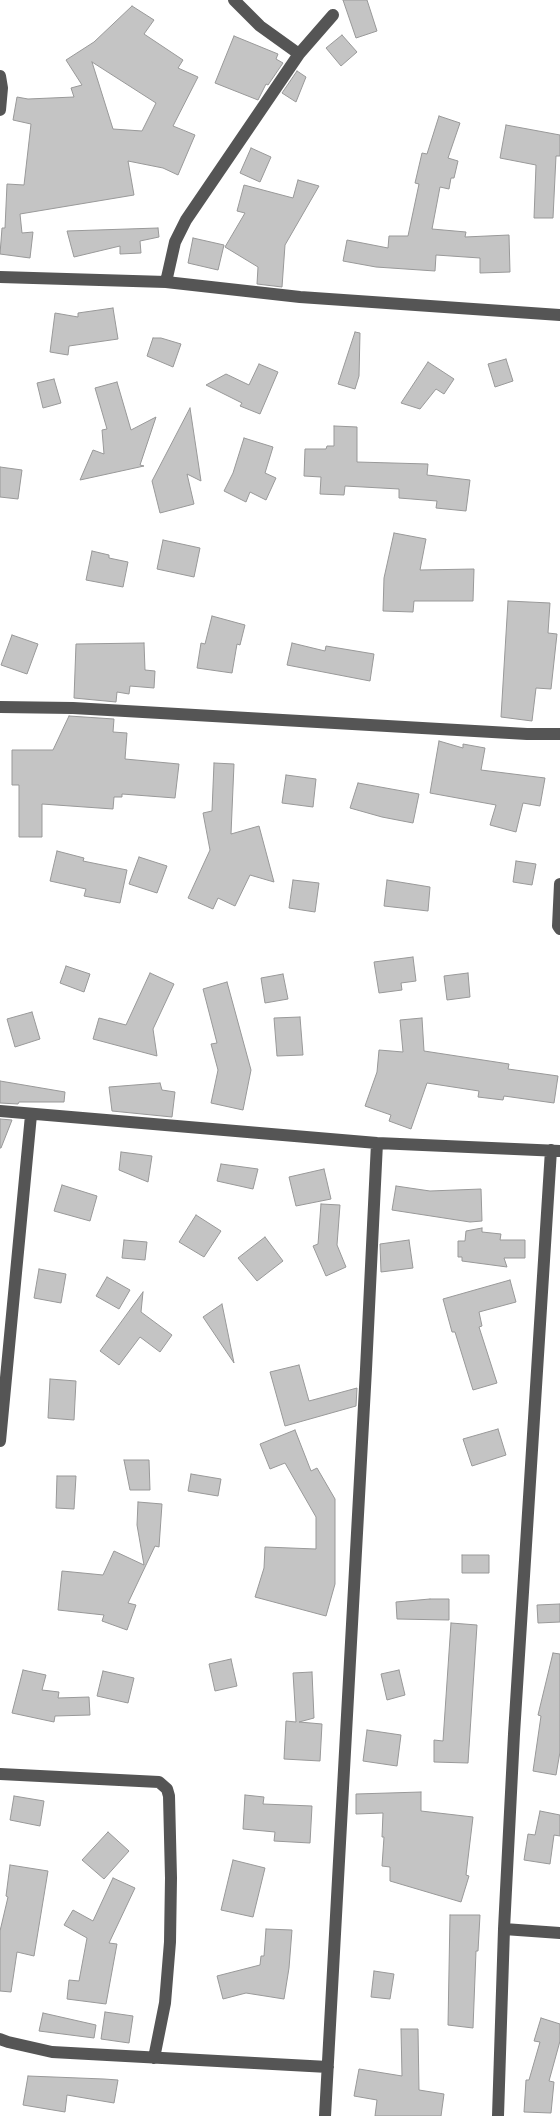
<!DOCTYPE html>
<style>
body{margin:0}
canvas{display:block;background:#fff}
</style>
<canvas width="560" height="2116"></canvas>
<script>
const ctx = document.querySelector('canvas').getContext('2d');
ctx.lineJoin = 'round';
function fillPath(path, color) {
  ctx.fillStyle = color;
  ctx.fill(path, 'evenodd');
}
function toPath(rows) {
  const path = new Path2D();
  for (const r of rows) {
    path.moveTo(r[0], r[1]);
    for (let i = 2; i < r.length; i += 2) path.lineTo(r[i], r[i + 1]);
  }
  return path;
}
function strokePath(path, color, width, dash) {
  ctx.strokeStyle = color;
  ctx.lineWidth = width;
  ctx.lineCap = dash ? 'butt' : 'round';
  ctx.setLineDash(dash || []);
  ctx.stroke(path);
}
const building = toPath([
 [343,0,367,0,377,31,356,38,343,0],
 [132,6,154,20,144,34,183,60,178,68,198,77,173,126,195,135,178,175,163,168,128,161,134,195,20,214,22,233,33,232,30,258,0,254,2,228,5,228,7,184,24,185,31,124,13,120,17,97,28,99,74,97,71,88,82,85,66,60,94,42,132,6],
 [92,62,156,103,142,131,113,129,92,62],
 [342,35,357,52,341,66,326,48,342,35],
 [234,36,278,54,276,59,283,63,268,85,266,84,258,100,215,83,234,36],
 [297,71,306,77,296,102,282,93,297,71],
 [439,116,460,123,448,158,458,161,454,178,451,178,449,189,440,187,432,229,466,232,465,237,509,235,510,272,480,273,480,258,436,255,435,271,376,267,343,261,347,240,388,248,389,236,408,236,419,184,415,183,422,153,427,154,439,116],
 [506,125,560,135,560,156,556,156,553,218,534,218,536,165,500,158,506,125],
 [251,148,271,157,260,182,240,173,251,148],
 [298,180,319,186,285,245,282,287,257,284,258,267,225,247,245,213,237,211,244,185,293,198,298,180],
 [158,228,159,237,140,241,141,253,120,254,120,246,74,257,67,231,158,228],
 [193,238,224,245,218,270,188,263,193,238],
 [113,308,118,339,69,346,68,355,50,352,55,313,78,317,78,313,113,308],
 [355,332,360,333,359,376,355,389,338,384,355,332],
 [153,338,161,338,181,344,173,367,147,356,153,338],
 [506,359,513,381,495,387,488,364,506,359],
 [428,362,454,379,444,394,436,389,420,409,401,403,428,362],
 [259,364,278,372,260,414,240,406,242,403,206,385,226,374,249,385,259,364],
 [54,379,61,403,43,408,37,383,54,379],
 [117,382,131,430,156,417,140,465,144,466,80,480,93,450,104,454,102,430,107,429,95,388,117,382],
 [190,408,201,481,187,474,194,504,160,513,152,481,190,408],
 [334,426,357,427,357,462,428,464,427,475,470,480,466,511,436,508,437,501,399,498,399,489,345,486,344,495,320,494,321,477,304,476,305,449,326,449,327,446,334,446,334,426],
 [244,438,273,447,265,473,276,478,266,500,250,492,246,502,224,491,233,473,244,438],
 [0,467,22,470,18,499,0,497,0,467],
 [394,533,426,539,420,570,474,569,473,601,414,601,413,612,383,611,384,578,394,533],
 [163,540,200,548,194,577,157,569,163,540],
 [92,551,109,555,109,558,128,562,123,587,86,580,92,551],
 [508,601,550,603,548,633,557,634,551,689,536,688,532,721,501,717,508,601],
 [212,616,245,625,240,645,237,644,232,673,197,668,201,643,205,644,212,616],
 [12,635,38,644,27,674,1,665,12,635],
 [144,643,145,670,155,671,154,688,130,686,129,694,117,692,116,702,74,698,76,644,144,643],
 [292,643,325,651,326,646,374,654,370,681,287,665,292,643],
 [69,716,114,719,113,732,127,733,125,759,179,764,175,798,122,794,122,797,114,797,113,809,42,804,42,837,19,837,19,785,12,785,12,750,53,750,69,716],
 [439,741,463,748,463,744,485,748,481,770,545,778,540,806,523,803,516,832,490,825,496,805,430,793,439,741],
 [214,763,234,764,231,834,259,826,274,882,250,875,235,906,218,898,213,909,188,898,210,850,203,813,212,811,214,763],
 [286,775,316,779,313,807,282,803,286,775],
 [358,783,419,794,413,823,382,817,350,808,358,783],
 [57,851,84,858,83,861,127,870,120,903,84,896,86,889,50,881,57,851],
 [139,857,167,866,157,893,129,884,139,857],
 [516,861,536,864,532,885,513,882,516,861],
 [293,880,319,883,315,912,289,908,293,880],
 [387,880,430,887,428,911,384,906,387,880],
 [413,957,416,981,401,983,402,990,379,993,374,962,413,957],
 [66,966,90,974,84,992,60,983,66,966],
 [150,973,174,984,153,1029,157,1056,93,1039,99,1018,126,1025,150,973],
 [468,973,470,997,447,1000,444,976,468,973],
 [283,974,288,999,265,1003,261,978,283,974],
 [227,982,251,1070,243,1110,211,1103,218,1070,211,1044,217,1043,203,989,227,982],
 [32,1012,40,1039,15,1047,7,1019,32,1012],
 [300,1017,303,1055,277,1056,274,1018,300,1017],
 [422,1018,424,1051,509,1064,508,1069,558,1076,554,1103,504,1096,503,1100,478,1097,479,1091,427,1083,411,1129,389,1121,391,1115,365,1106,377,1072,379,1050,403,1052,400,1020,422,1018],
 [0,1081,65,1092,64,1102,19,1102,18,1104,0,1103,0,1081],
 [160,1083,162,1090,175,1092,172,1117,112,1111,109,1087,160,1083],
 [0,1119,12,1120,1,1148,0,1148,0,1119],
 [121,1152,152,1156,148,1182,119,1170,121,1152],
 [221,1164,258,1169,253,1189,217,1181,221,1164],
 [324,1169,331,1199,296,1206,289,1177,324,1169],
 [62,1185,97,1196,90,1221,54,1211,62,1185],
 [396,1186,430,1191,481,1189,482,1221,470,1222,392,1210,396,1186],
 [321,1204,340,1205,337,1245,346,1267,326,1276,313,1246,318,1244,321,1204],
 [196,1215,221,1231,204,1257,179,1242,196,1215],
 [482,1228,482,1232,501,1234,500,1240,525,1240,525,1258,504,1258,507,1267,462,1261,462,1257,458,1257,458,1241,465,1241,466,1231,482,1228],
 [265,1237,283,1261,257,1281,238,1258,265,1237],
 [124,1240,147,1242,145,1260,122,1258,124,1240],
 [409,1240,413,1268,381,1272,380,1244,409,1240],
 [39,1269,66,1274,61,1303,34,1298,39,1269],
 [107,1277,130,1290,119,1309,96,1296,107,1277],
 [510,1280,516,1302,479,1312,482,1326,479,1327,497,1383,473,1390,455,1332,452,1332,443,1299,510,1280],
 [143,1292,141,1312,172,1335,160,1352,140,1337,119,1365,100,1351,143,1292],
 [222,1304,234,1363,203,1317,222,1304],
 [299,1365,309,1401,357,1388,356,1406,285,1426,270,1372,299,1365],
 [50,1379,76,1381,74,1420,48,1418,50,1379],
 [498,1429,506,1455,472,1466,463,1439,498,1429],
 [295,1430,311,1471,317,1468,335,1499,335,1584,326,1616,255,1597,264,1568,265,1547,316,1549,316,1517,285,1463,270,1469,260,1444,295,1430],
 [124,1460,149,1460,150,1490,130,1490,124,1460],
 [191,1474,221,1479,218,1496,188,1491,191,1474],
 [57,1476,76,1476,74,1509,56,1508,57,1476],
 [138,1502,162,1504,159,1547,155,1546,128,1603,136,1605,127,1630,102,1621,104,1615,58,1610,62,1571,103,1575,114,1551,144,1565,137,1525,138,1502],
 [462,1555,489,1555,489,1573,462,1573,462,1555],
 [430,1599,449,1599,449,1620,397,1619,396,1602,430,1599],
 [560,1604,560,1622,538,1623,537,1605,560,1604],
 [451,1623,477,1625,468,1763,434,1762,434,1740,443,1741,451,1623],
 [553,1653,560,1654,560,1752,556,1775,533,1771,541,1716,538,1715,553,1653],
 [231,1659,237,1686,215,1691,209,1664,231,1659],
 [23,1670,46,1675,42,1690,59,1692,58,1698,89,1697,90,1715,55,1716,54,1722,12,1713,23,1670],
 [399,1670,405,1695,387,1700,381,1674,399,1670],
 [103,1671,134,1678,128,1703,97,1696,103,1671],
 [312,1672,314,1718,299,1722,322,1724,320,1761,284,1759,286,1721,296,1722,293,1673,312,1672],
 [367,1730,401,1735,397,1766,363,1761,367,1730],
 [421,1792,421,1811,473,1817,466,1875,469,1876,461,1902,390,1881,390,1867,382,1866,384,1837,382,1837,383,1813,356,1814,356,1794,421,1792],
 [245,1795,264,1797,263,1804,312,1806,310,1843,274,1841,275,1832,243,1829,245,1795],
 [14,1796,44,1801,40,1826,10,1820,14,1796],
 [540,1811,560,1815,560,1836,554,1835,550,1864,524,1860,528,1834,535,1835,540,1811],
 [108,1832,129,1851,104,1879,82,1860,108,1832],
 [233,1860,265,1868,253,1917,221,1910,233,1860],
 [10,1865,48,1871,34,1956,17,1952,11,1992,0,1991,0,1931,8,1897,6,1896,10,1865],
 [113,1878,135,1888,109,1943,117,1944,106,2004,67,1999,69,1980,79,1981,87,1938,64,1925,73,1910,93,1921,113,1878],
 [450,1915,480,1915,478,1951,476,1951,473,2028,448,2025,450,1915],
 [266,1929,292,1930,289,1968,284,1999,246,1993,223,1999,217,1976,260,1965,261,1956,264,1956,266,1929],
 [374,1971,394,1974,390,1999,371,1997,374,1971],
 [105,2012,133,2016,129,2043,101,2039,105,2012],
 [43,2013,96,2025,94,2038,39,2031,43,2013],
 [541,2018,560,2024,560,2041,549,2081,554,2082,551,2113,524,2112,526,2080,529,2080,540,2042,534,2041,541,2018],
 [401,2029,418,2029,419,2090,444,2094,441,2116,375,2116,377,2100,354,2096,359,2069,402,2076,401,2029],
 [28,2076,104,2079,118,2080,114,2103,67,2095,65,2112,23,2105,28,2076]
]);
fillPath(building, '#c4c4c4');
strokePath(building, '#999', 1);
strokePath(toPath([
 [234,0,260,26,299,54],
 [0,76,2,88,0,110],
 [0,277,166,282,300,297,560,315],
 [166,282,175,242,186,220,299,54,333,15],
 [0,707,73,708,527,734,560,734],
 [560,884,558,926,560,929],
 [0,1111,377,1143,560,1151],
 [0,1441,31,1115],
 [0,1774,159,1782,167,1789,169,1796,171,1878,170,1942,165,2003,154,2058],
 [504,1929,560,1933],
 [0,2039,8,2042,52,2052,328,2067],
 [325,2116,366,1369,377,1143],
 [498,2116,504,1929,514,1734,551,1150]
]), '#555', 12);
</script>
